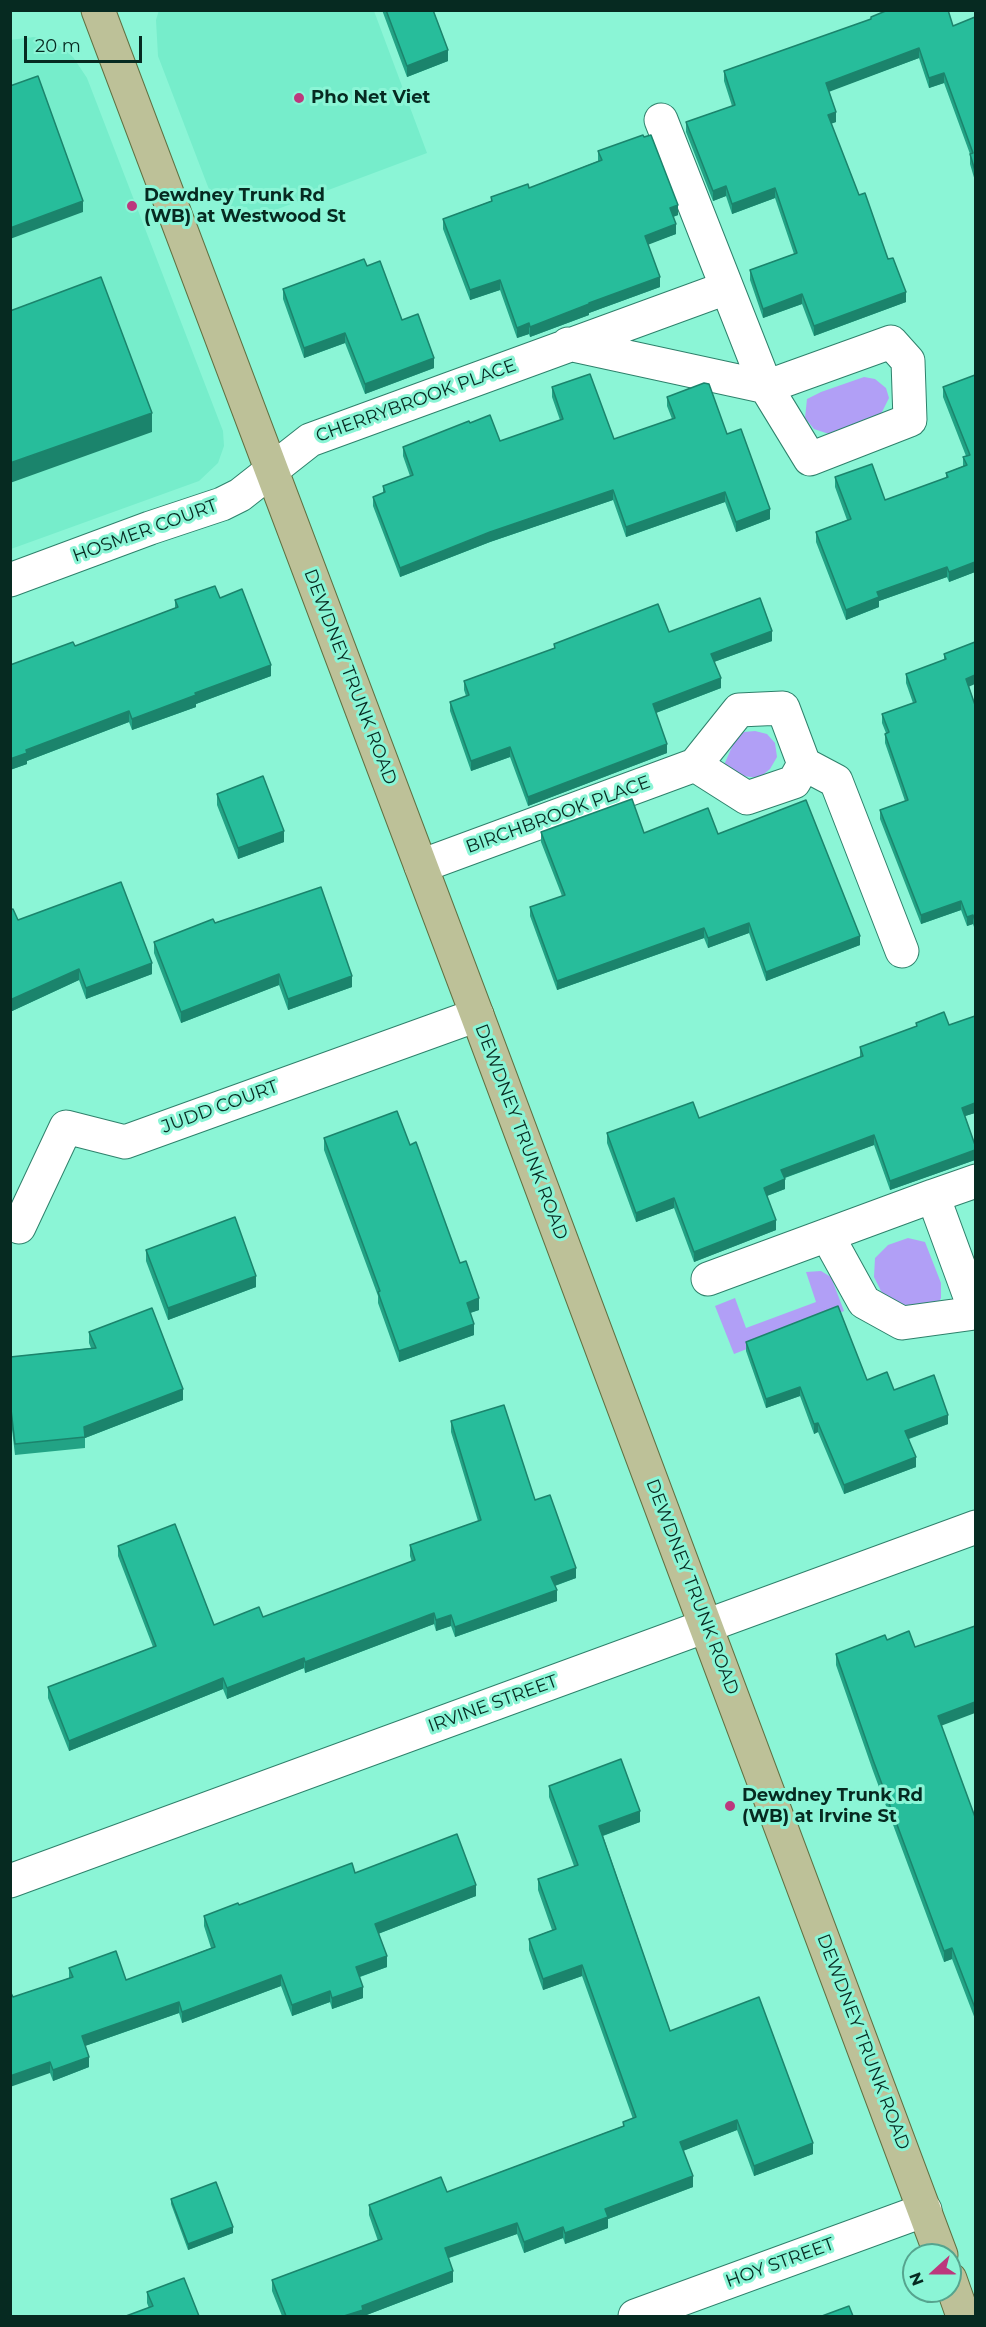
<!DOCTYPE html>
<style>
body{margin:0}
#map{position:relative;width:986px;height:2327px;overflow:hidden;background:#8bf5d6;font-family:Montserrat,sans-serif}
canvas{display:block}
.frame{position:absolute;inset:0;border:12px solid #062a21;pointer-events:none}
.north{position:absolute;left:902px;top:2243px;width:60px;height:60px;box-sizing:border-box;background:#8bf5d6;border:2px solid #56a48e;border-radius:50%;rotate:249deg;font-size:16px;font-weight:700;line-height:24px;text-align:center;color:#062a21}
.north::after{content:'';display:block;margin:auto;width:21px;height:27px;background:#bc387d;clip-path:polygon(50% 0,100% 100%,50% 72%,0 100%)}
.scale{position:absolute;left:24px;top:36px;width:118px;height:27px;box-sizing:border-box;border:3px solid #062a21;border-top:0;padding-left:8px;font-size:18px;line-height:21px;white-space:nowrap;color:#062a21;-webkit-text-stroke:4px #8bf5d6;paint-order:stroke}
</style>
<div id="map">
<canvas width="986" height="2327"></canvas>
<div class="frame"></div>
<div class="north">N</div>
<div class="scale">20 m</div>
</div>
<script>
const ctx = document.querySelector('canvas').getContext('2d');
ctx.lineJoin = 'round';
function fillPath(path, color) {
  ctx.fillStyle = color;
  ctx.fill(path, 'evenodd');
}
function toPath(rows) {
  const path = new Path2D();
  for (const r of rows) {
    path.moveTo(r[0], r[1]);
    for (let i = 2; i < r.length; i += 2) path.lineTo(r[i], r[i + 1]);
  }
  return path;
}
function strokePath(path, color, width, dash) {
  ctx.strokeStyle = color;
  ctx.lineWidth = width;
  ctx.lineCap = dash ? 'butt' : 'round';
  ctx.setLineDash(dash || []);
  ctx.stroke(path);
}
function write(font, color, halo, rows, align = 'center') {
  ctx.font = font + ' Montserrat,sans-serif';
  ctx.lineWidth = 6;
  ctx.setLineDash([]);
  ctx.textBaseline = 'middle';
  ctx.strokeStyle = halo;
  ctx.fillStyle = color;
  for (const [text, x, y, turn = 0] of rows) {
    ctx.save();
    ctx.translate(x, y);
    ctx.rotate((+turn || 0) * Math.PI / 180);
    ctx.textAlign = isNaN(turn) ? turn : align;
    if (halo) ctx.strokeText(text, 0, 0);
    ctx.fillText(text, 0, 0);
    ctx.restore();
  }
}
fillPath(toPath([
 [159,10,374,11,427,153,251,219,247,207,230,208,221,204,214,200,210,192,158,56,156,20],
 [34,37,56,43,73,57,87,78,223,431,224,446,218,463,199,481,11,549,10,40]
]), '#76edcb');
fillPath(toPath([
 [864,377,875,379,886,388,889,398,881,414,829,434,814,429,805,418,807,399,821,392],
 [755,731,767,734,775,743,777,757,770,769,759,778,743,776,724,765,735,740,744,732],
 [908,1238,925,1242,941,1283,941,1298,936,1308,918,1314,886,1301,874,1277,875,1258,888,1245],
 [821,1271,831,1277,844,1311,734,1354,715,1306,735,1298,746,1328,816,1302,806,1272]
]), '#b19ff6');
const minor = toPath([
 [568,344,766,387,891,342,908,361,910,420,810,459,766,387,661,120],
 [10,580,150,528,222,504,240,495,310,440,726,288],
 [695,765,747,798,794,782,804,764],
 [421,866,695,765,739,710,783,708,804,764,836,781,902,951],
 [933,1196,976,1181],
 [19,1227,66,1127,125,1142,477,1015],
 [827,1235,864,1302,902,1323,975,1313],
 [708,1279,933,1196,976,1313],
 [10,1881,976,1527],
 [635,2316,925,2210]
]);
const major = toPath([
 [98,10,477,1015,941,2255],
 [950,2279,963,2316]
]);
strokePath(minor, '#2e816b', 35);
strokePath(major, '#607142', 35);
strokePath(minor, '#fff', 33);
strokePath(major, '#bdc198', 33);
fillPath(toPath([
 [382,10,433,10,448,61,407,77],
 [871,17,953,26,975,17,975,181,970,164,970,154,944,83,929,88,919,58,829,91,836,122,831,123,859,195,906,302,814,336,802,304,763,318,750,280,750,270,794,254,775,198,732,214,726,196,713,201,686,132,686,122,732,106,724,81,724,71,871,19],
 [598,151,678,215,673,217,676,234,648,244,660,287,589,313,589,315,530,337,529,334,517,338,500,290,470,300,443,229,443,219,491,201,491,197,529,188,598,161],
 [367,266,434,368,365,394,345,343,304,358,283,299,283,289],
 [975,375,975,572,949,582,947,577,879,601,879,607,846,620,816,542,816,532,847,520,835,487,835,477,885,500,946,478,946,473,963,466,963,457,966,456,943,397,943,387],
 [552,387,614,439,672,419,667,406,667,397,727,434,770,519,736,532,725,502,626,537,613,500,490,542,400,577,373,506,373,497,383,493,383,486,410,476,403,456,403,447,470,423,500,441,560,420,552,397],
 [220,598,271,676,196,704,196,707,132,730,129,722,27,761,27,764,10,770,75,646,175,608,175,600],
 [669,632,772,641,714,662,721,688,656,713,667,753,528,806,510,757,471,771,450,711,450,702,466,696,464,690,464,681,554,649,554,644],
 [944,654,969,687,975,705,975,930,973,924,967,926,961,910,921,924,880,819,880,810,905,801,885,743,885,734,886,733,882,723,882,714,913,703,906,683,906,674,944,660],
 [217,794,284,842,238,859,217,805],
 [541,832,644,833,718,834,860,945,766,981,749,933,708,948,704,938,557,990,530,916,530,907,562,896,541,842],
 [10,910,18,920,152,974,86,999,79,980,10,1012],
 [215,923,352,987,288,1010,279,985,181,1023,154,953,154,942],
 [975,1016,975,1113,965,1116,975,1145,975,1160,890,1190,874,1145,785,1178,785,1189,767,1196,776,1230,694,1262,674,1208,636,1222,607,1143,607,1133,699,1118,860,1057,860,1047,916,1027,916,1023,949,1025],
 [324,1138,410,1145,479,1310,470,1313,474,1335,399,1362,378,1303,378,1296,324,1150],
 [146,1250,256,1287,168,1320,146,1261],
 [89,1332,183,1400,85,1438,85,1448,15,1455,10,1412,10,1357,91,1348,89,1343],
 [746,1342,867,1380,894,1390,948,1424,909,1439,916,1467,844,1494,818,1432,814,1434,800,1396,766,1408,746,1351],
 [451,1421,535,1500,576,1578,555,1586,557,1601,455,1637,451,1626,436,1631,434,1624,305,1673,304,1668,227,1699,223,1689,69,1751,48,1698,48,1687,153,1647,118,1556,118,1546,214,1625,263,1617,412,1562,410,1556,410,1545,478,1521,451,1432],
 [887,1640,941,1726,975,1817,975,2019,952,1959,944,1962,873,1771,836,1665,836,1654],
 [549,1786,640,1822,603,1836,670,2031,813,2154,754,2176,737,2130,683,2151,693,2187,608,2219,608,2228,565,2244,563,2238,524,2253,517,2234,449,2258,453,2282,364,2316,282,2316,272,2291,272,2280,378,2241,369,2215,369,2205,447,2192,623,2126,623,2122,633,2119,582,1976,543,1990,529,1950,529,1939,552,1930,538,1890,538,1879,574,1866,549,1797],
 [355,1873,476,1896,378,1934,387,1967,360,1977,363,1998,332,2009,330,2002,292,2016,281,1986,182,2023,179,2013,85,2046,89,2067,53,2081,50,2073,13,1997,69,1978,69,1968,126,1980,211,1948,204,1926,204,1916],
 [171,2199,233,2233,188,2250,171,2204],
 [147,2292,199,2316,149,2308,147,2303]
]), '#22a385');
fillPath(toPath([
 [919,48,919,58,826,93,826,83],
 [448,50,448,61,407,77,407,66],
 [944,73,944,83,929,88,929,78],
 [836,112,836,122,828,125,828,115],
 [726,186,726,196,713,201,713,191],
 [775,188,775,198,732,214,732,204],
 [83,201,83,212,10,239,10,228],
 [678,205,678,215,670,218,670,208],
 [676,224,676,234,645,246,645,236],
 [660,277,660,287,589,313,589,315,530,337,530,327,589,303],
 [500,280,500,290,470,300,470,290],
 [906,292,906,302,814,336,814,326],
 [802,294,802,304,763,318,763,309],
 [529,323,529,334,517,338,517,328],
 [345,333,345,343,304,358,304,348],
 [434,358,434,368,365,394,365,384],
 [152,413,152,432,10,483,10,463],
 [613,490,613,500,490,542,400,577,400,568,490,532],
 [725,492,725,502,626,537,626,527],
 [770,509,770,519,736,532,736,522],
 [975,562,975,572,949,582,949,572],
 [947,567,947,577,879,601,879,607,846,620,846,610,877,592],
 [772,631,772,641,711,663,711,654],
 [271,665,271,676,196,704,196,707,132,730,132,719,195,693],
 [975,675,975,684,966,688,966,679],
 [721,678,721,688,653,714,653,704],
 [129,711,129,722,27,761,27,764,10,770,10,759,26,750],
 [667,744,667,753,528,806,528,797],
 [510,747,510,757,471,771,471,761],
 [284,831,284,842,238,859,238,848],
 [961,901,961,910,921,924,921,915],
 [973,915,973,924,967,926,967,917],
 [749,923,749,933,708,948,708,938],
 [704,928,704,938,557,990,557,981],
 [860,936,860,945,766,981,766,972],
 [152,963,152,974,86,999,86,988],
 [79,969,79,980,10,1012,10,1000],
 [279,974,279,985,181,1023,181,1012],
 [352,976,352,987,288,1010,288,999],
 [975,1103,975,1113,962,1117,962,1108],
 [874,1135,874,1145,781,1179,781,1170],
 [975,1150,975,1160,890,1190,890,1181],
 [785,1179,785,1189,764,1197,764,1188],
 [674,1198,674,1208,636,1222,636,1213],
 [776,1220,776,1230,694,1262,694,1252],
 [256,1276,256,1287,168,1320,168,1308],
 [479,1298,479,1310,467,1314,467,1303],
 [474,1324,474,1335,399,1362,399,1351],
 [800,1387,800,1396,766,1408,766,1399],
 [183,1389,183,1400,85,1438,84,1427],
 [948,1415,948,1424,905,1440,905,1431],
 [818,1423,818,1432,814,1434,814,1424],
 [916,1457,916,1467,844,1494,844,1485],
 [576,1568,576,1578,551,1587,551,1577],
 [557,1590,557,1601,455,1637,455,1627],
 [434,1613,434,1624,305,1673,305,1662],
 [451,1615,451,1626,436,1631,436,1620],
 [304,1658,304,1668,227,1699,227,1688],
 [223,1678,223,1689,69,1751,69,1741],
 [975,1702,975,1713,938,1727,938,1716],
 [640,1811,640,1822,599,1837,599,1826],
 [476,1885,476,1896,375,1935,375,1924],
 [952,1948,952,1959,944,1962,944,1951],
 [387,1956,387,1967,356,1978,356,1967],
 [582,1965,582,1976,543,1990,543,1979],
 [281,1975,281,1986,182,2023,182,2012],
 [363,1987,363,1998,332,2009,332,1998],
 [330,1991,330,2002,292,2016,292,2005],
 [179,2002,179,2013,82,2047,82,2036],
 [89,2057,89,2067,53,2081,53,2070],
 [50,2062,50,2073,10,2087,10,2076],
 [737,2120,737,2130,680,2152,680,2142],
 [813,2143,813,2154,754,2176,754,2166],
 [693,2176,693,2187,608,2219,608,2228,565,2244,565,2233,605,2209],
 [517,2223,517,2234,445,2259,445,2248],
 [233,2227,233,2233,188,2250,188,2244],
 [563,2227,563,2238,524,2253,524,2242],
 [453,2271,453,2282,364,2316,344,2316,362,2306]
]), '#1b846c');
const building = toPath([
 [386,10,433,10,448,50,407,66,386,10],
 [888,10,948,10,953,26,975,17,975,171,970,154,973,153,944,73,929,78,919,48,826,83,836,112,828,115,859,195,865,193,888,259,893,258,906,292,814,326,802,294,763,309,750,270,797,253,775,188,732,204,726,186,713,191,686,122,735,105,724,71,871,19,871,17,888,10],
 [38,76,83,201,10,228,10,86,38,76],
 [643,135,644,137,651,135,678,205,670,208,676,224,645,236,660,277,589,303,589,304,530,327,529,323,517,328,500,280,470,290,443,219,492,201,491,197,528,184,529,188,602,160,598,151,643,135],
 [364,259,367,266,380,261,402,320,418,314,434,358,365,384,345,333,304,348,283,289,364,259],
 [101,277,152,413,10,463,10,311,101,277],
 [590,374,614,439,675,418,667,397,704,383,709,384,727,434,741,429,770,509,736,522,725,492,626,527,613,490,490,532,400,568,373,497,385,492,383,486,413,475,403,447,469,421,470,423,490,415,500,441,563,419,552,387,590,374],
 [975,375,975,562,949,572,947,567,877,592,879,597,846,610,816,532,851,519,835,477,872,464,885,500,948,477,946,473,967,465,963,457,970,455,943,387,975,375],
 [215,586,220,598,242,589,271,665,195,693,196,695,132,719,129,711,26,750,27,753,10,759,10,665,73,642,75,646,178,607,175,600,215,586],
 [760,598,772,631,711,654,721,678,653,704,667,744,528,797,510,747,471,761,450,702,469,695,464,681,555,648,554,644,658,604,669,632,760,598],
 [975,642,975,675,966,679,975,705,975,921,973,915,967,917,961,901,921,915,880,810,908,800,885,734,889,732,882,714,916,702,906,674,946,659,944,654,975,642],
 [263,776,284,831,238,848,217,794,263,776],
 [632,799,644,833,708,808,718,834,806,800,860,936,766,972,749,923,708,938,704,928,557,981,530,907,565,895,541,832,632,799],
 [121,882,152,963,86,988,79,969,10,1000,10,910,13,909,18,920,121,882],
 [321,887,352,976,288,999,279,974,181,1012,154,942,213,919,215,923,321,887],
 [944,1012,949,1025,975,1016,975,1103,962,1108,975,1145,975,1150,890,1181,874,1135,781,1170,785,1179,764,1188,776,1220,694,1252,674,1198,636,1213,607,1133,693,1102,699,1118,863,1056,860,1047,917,1026,916,1023,944,1012],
 [397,1111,410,1145,416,1142,460,1263,466,1261,479,1298,467,1303,474,1324,399,1351,378,1292,380,1291,324,1138,397,1111],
 [235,1217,256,1276,168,1308,146,1250,235,1217],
 [838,1306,867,1380,887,1372,894,1390,934,1375,948,1415,905,1431,916,1457,844,1485,818,1423,814,1424,800,1387,766,1399,746,1342,838,1306],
 [152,1308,183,1389,84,1427,85,1437,15,1444,10,1401,10,1357,96,1348,89,1332,152,1308],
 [504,1405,535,1500,550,1495,576,1568,551,1577,557,1590,455,1627,451,1615,436,1620,434,1613,305,1662,304,1658,227,1688,223,1678,69,1741,48,1687,156,1646,118,1546,175,1524,214,1625,259,1607,263,1617,415,1560,410,1545,481,1520,451,1421,504,1405],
 [975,1626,975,1702,938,1716,975,1817,975,2008,952,1948,944,1951,873,1760,836,1654,885,1635,887,1640,909,1631,915,1647,975,1626],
 [621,1759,640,1811,599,1826,670,2031,759,1997,813,2143,754,2166,737,2120,680,2142,693,2176,605,2209,608,2217,565,2233,563,2227,524,2242,517,2223,445,2248,453,2271,362,2306,363,2310,344,2316,286,2316,272,2280,382,2239,369,2205,441,2177,447,2192,624,2126,623,2122,636,2117,582,1965,543,1979,529,1939,556,1929,538,1879,578,1865,549,1786,621,1759],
 [457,1834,476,1885,375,1924,387,1956,356,1967,363,1987,332,1998,330,1991,292,2005,281,1975,182,2012,179,2002,82,2036,89,2057,53,2070,50,2062,10,2076,10,1991,13,1997,73,1977,69,1968,116,1951,126,1980,215,1947,204,1916,238,1903,239,1905,352,1863,355,1873,457,1834],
 [216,2182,233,2227,188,2244,171,2199,216,2182],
 [184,2278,199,2316,126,2316,153,2306,147,2292,184,2278],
 [849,2306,853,2316,822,2316,849,2306]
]);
fillPath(building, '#27bd9b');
strokePath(building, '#1b846c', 1.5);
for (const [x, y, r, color] of [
 [299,98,6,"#bc387d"],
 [132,206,6,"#bc387d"],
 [730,1806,6,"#bc387d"]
]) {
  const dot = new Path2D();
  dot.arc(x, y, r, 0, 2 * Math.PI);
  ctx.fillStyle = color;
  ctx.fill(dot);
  strokePath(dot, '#8bf5d6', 2);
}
write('bold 18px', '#062a21', '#8bf5d6', [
 ["Pho Net Viet",311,98],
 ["Dewdney Trunk Rd",144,196],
 ["(WB) at Westwood St",144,217],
 ["Dewdney Trunk Rd",742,1796],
 ["(WB) at Irvine St",742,1817]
], 'left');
write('18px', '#062a21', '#8bf5d6', [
 ["CHERRYBROOK PLACE",416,401,-20],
 ["HOSMER COURT",145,531,-20],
 ["DEWDNEY TRUNK ROAD",350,677,69],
 ["BIRCHBROOK PLACE",558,815,-20],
 ["JUDD COURT",220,1107,-20],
 ["DEWDNEY TRUNK ROAD",521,1132,69],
 ["DEWDNEY TRUNK ROAD",692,1587,69],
 ["IRVINE STREET",493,1704,-20],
 ["DEWDNEY TRUNK ROAD",863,2042,69],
 ["HOY STREET",780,2263,-20]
]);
</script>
